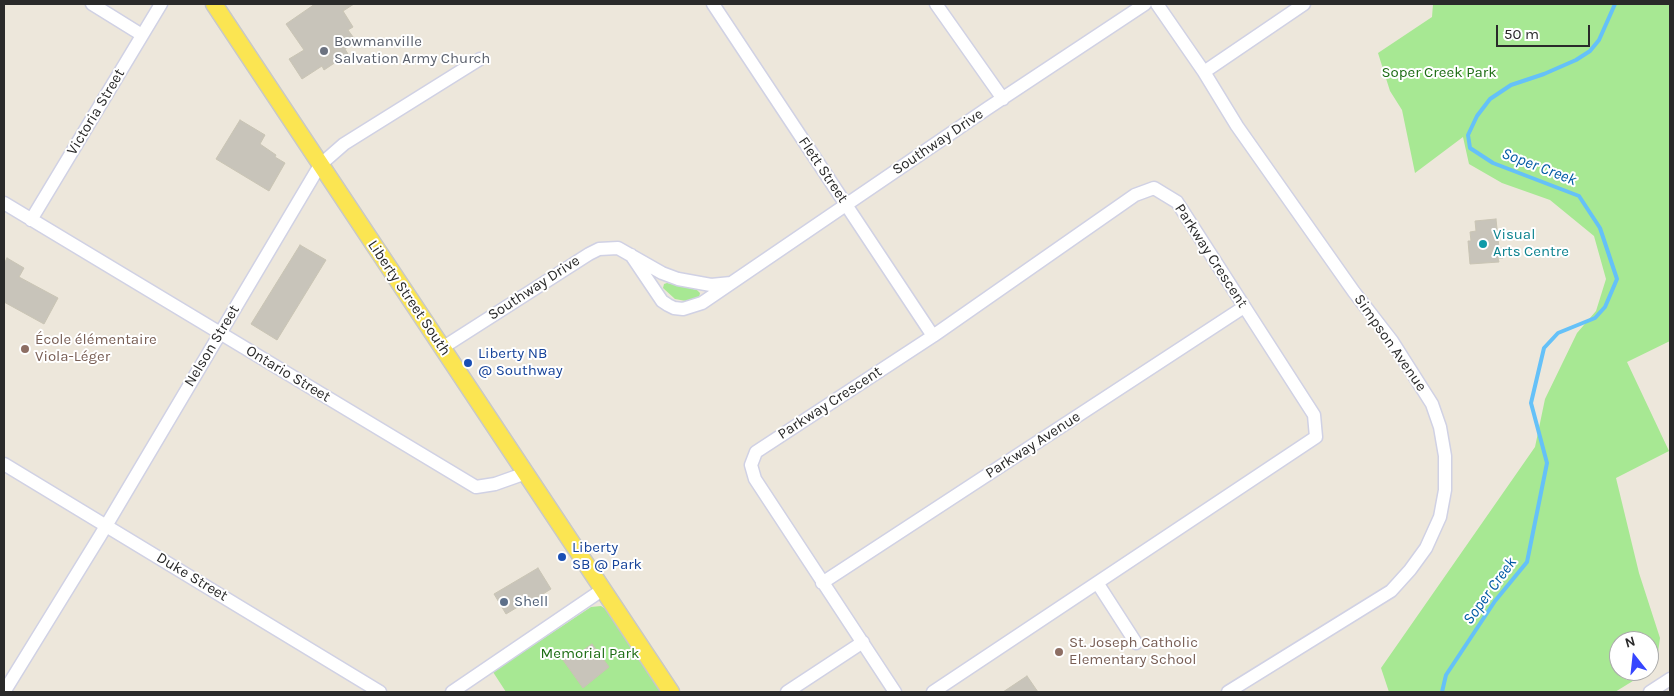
<!DOCTYPE html>
<meta charset="utf-8">
<style>
body{margin:0}
#map{position:relative;width:1674px;height:696px;overflow:hidden;background:#ede7db;font-family:Karla,sans-serif}
canvas{display:block}
.frame{position:absolute;inset:0;border:5px solid #2a2a2a;pointer-events:none}
.north{position:absolute;left:1609px;top:631px;width:50px;height:50px;box-sizing:border-box;background:#fff;border:1px solid #aaa;border-radius:50%;rotate:344deg;font-size:14px;font-weight:700;line-height:20px;text-align:center;color:#2a2a2a}
.north::after{content:'';display:block;margin:auto;width:18px;height:22px;background:#3646ff;clip-path:polygon(50% 0,100% 100%,50% 72%,0 100%)}
.scale{position:absolute;left:1496px;top:25px;width:94px;height:22px;box-sizing:border-box;border:2px solid #2a2a2a;border-top:0;padding-left:6px;font-size:15px;line-height:18px;white-space:nowrap;color:#2a2a2a;-webkit-text-stroke:4px #fff;paint-order:stroke}
</style>
<div id="map">
<canvas width="1674" height="696"></canvas>
<div class="frame"></div>
<div class="north">N</div>
<div class="scale">50 m</div>
</div>
<script>
const ctx = document.querySelector('canvas').getContext('2d');
ctx.lineJoin = 'round';
function fillPath(path, color) {
  ctx.fillStyle = color;
  ctx.fill(path, 'evenodd');
}
function toPath(rows) {
  const path = new Path2D();
  for (const r of rows) {
    path.moveTo(r[0], r[1]);
    for (let i = 2; i < r.length; i += 2) path.lineTo(r[i], r[i + 1]);
  }
  return path;
}
function strokePath(path, color, width, dash) {
  ctx.strokeStyle = color;
  ctx.lineWidth = width;
  ctx.lineCap = dash ? 'butt' : 'round';
  ctx.setLineDash(dash || []);
  ctx.stroke(path);
}
function write(font, color, halo, rows, align = 'center') {
  ctx.font = font + ' Karla,sans-serif';
  ctx.lineWidth = 4;
  ctx.setLineDash([]);
  ctx.textBaseline = 'middle';
  ctx.strokeStyle = halo;
  ctx.fillStyle = color;
  for (const [text, x, y, turn = 0] of rows) {
    ctx.save();
    ctx.translate(x, y);
    ctx.rotate((+turn || 0) * Math.PI / 180);
    ctx.textAlign = isNaN(turn) ? turn : align;
    if (halo) ctx.strokeText(text, 0, 0);
    ctx.fillText(text, 0, 0);
    ctx.restore();
  }
}
fillPath(toPath([
 [1433,4,1670,4,1670,341,1627,362,1669,451,1616,478,1639,573,1660,638,1656,667,1649,671,1649,641,1619,641,1619,671,1649,671,1615,692,1389,692,1381,668,1535,447,1545,399,1577,333,1596,311,1606,279,1594,236,1550,200,1502,183,1469,164,1463,137,1415,173,1402,110,1390,91,1378,53,1432,17],
 [667,283,697,290,700,293,699,298,686,301,675,299,663,288,664,284],
 [601,606,607,610,662,692,506,692,493,672,591,607]
]), '#a7e893');
strokePath(toPath([
 [1442,692,1446,675,1495,601,1527,562,1547,463,1531,403,1544,348,1558,333,1595,318,1605,307,1617,279,1600,228,1579,196,1493,163,1470,148,1468,135,1477,116,1490,99,1511,85,1544,74,1576,60,1590,51,1599,40,1615,4]
]), '#65c1f8', 4);
const building = toPath([
 [315,4,354,4,343,11,353,27,348,30,356,41,345,49,348,54,324,70,322,66,302,79,289,59,304,50,286,24,315,4],
 [240,120,265,135,260,144,276,155,275,157,285,163,269,191,216,159,240,120],
 [1496,219,1499,248,1502,248,1503,258,1498,258,1499,262,1470,264,1468,241,1471,241,1470,232,1476,231,1475,221,1496,219],
 [300,245,326,260,277,340,251,324,300,245],
 [7,258,24,268,19,277,58,298,44,324,4,302,4,264,7,258],
 [538,568,551,589,522,607,521,605,506,614,494,594,538,568],
 [592,644,609,667,583,688,563,660,571,653,574,657,592,644],
 [1027,676,1038,692,1003,692,1027,676]
]);
fillPath(building, '#c8c4ba');
strokePath(building, '#c9c4b4', 1);
const minor = toPath([
 [92,4,142,35],
 [713,4,933,336],
 [936,4,1003,99],
 [1157,4,1204,72,1237,126,1354,292,1392,341,1432,404,1440,427,1445,456,1445,490,1440,517,1426,548,1410,570,1391,591,1228,692],
 [1204,72,1304,4],
 [4,203,476,487,495,484,526,473],
 [31,220,161,4],
 [631,255,662,301,668,305,674,308,683,309,702,303,988,108,1145,4],
 [442,348,589,254,599,249,618,248,662,273,678,279,711,285,731,283],
 [4,464,380,692],
 [822,583,1244,307],
 [1098,584,1136,643],
 [4,692,100,536,320,165,344,144,480,59],
 [452,692,602,590],
 [787,692,863,642],
 [895,692,755,479,751,465,756,452,933,336,1135,195,1154,188,1177,202,1314,415,1316,437,933,692],
 [1650,692,1670,679]
]);
const major = toPath([
 [214,4,671,692]
]);
strokePath(minor, '#d0d1e4', 15);
strokePath(major, '#c8c8c8', 19);
strokePath(minor, '#fff', 12);
strokePath(major, '#fbe552', 16);
for (const [x, y, r, color] of [
 [324,51,5,"#6b7280"],
 [1483,244,5,"#0f9aa8"],
 [25,349,5,"#8d6e63"],
 [468,363,5,"#1a4fb4"],
 [562,557,5,"#1a4fb4"],
 [504,602,5,"#5c6f8a"],
 [1059,652,5,"#8d6e63"]
]) {
  const dot = new Path2D();
  dot.arc(x, y, r, 0, 2 * Math.PI);
  ctx.fillStyle = color;
  ctx.fill(dot);
  strokePath(dot, '#fff', 2);
}
write('15px', '#5b616d', '#fff', [
 ["Bowmanville",334,42],
 ["Salvation Army Church",334,59]
], 'left');
write('15px', '#1d6d14', '#fff', [
 ["Soper Creek Park",1439,73],
 ["Memorial Park",590,654]
]);
write('15px', '#2a2a2a', '#fff', [
 ["Victoria Street",96,112,-59],
 ["Southway Drive",938,142,-34],
 ["Flett Street",823,170,56],
 ["Parkway Crescent",1211,256,57],
 ["Southway Drive",534,288,-33],
 ["Liberty Street South",409,298,56],
 ["Simpson Avenue",1390,343,55],
 ["Nelson Street",212,346,-59],
 ["Ontario Street",288,374,31],
 ["Parkway Crescent",830,403,-33],
 ["Parkway Avenue",1033,445,-33],
 ["Duke Street",192,577,31]
]);
write('15px', '#0d838f', '#fff', [
 ["Visual",1493,235],
 ["Arts Centre",1493,252]
], 'left');
write('15px', '#785e54', '#fff', [
 ["École élémentaire",35,340],
 ["Viola-Léger",35,357],
 ["St. Joseph Catholic",1069,643],
 ["Elementary School",1069,660]
], 'left');
write('15px', '#164399', '#fff', [
 ["Liberty NB",478,354],
 ["@ Southway",478,371],
 ["Liberty",572,548],
 ["SB @ Park",572,565]
], 'left');
write('15px', '#4e5e75', '#fff', [
 ["Shell",514,602]
], 'left');
write('italic 16px', '#035ca5', '#fff', [
 ["Soper Creek",1539,167,21],
 ["Soper Creek",1490,591,-54]
]);
</script>
